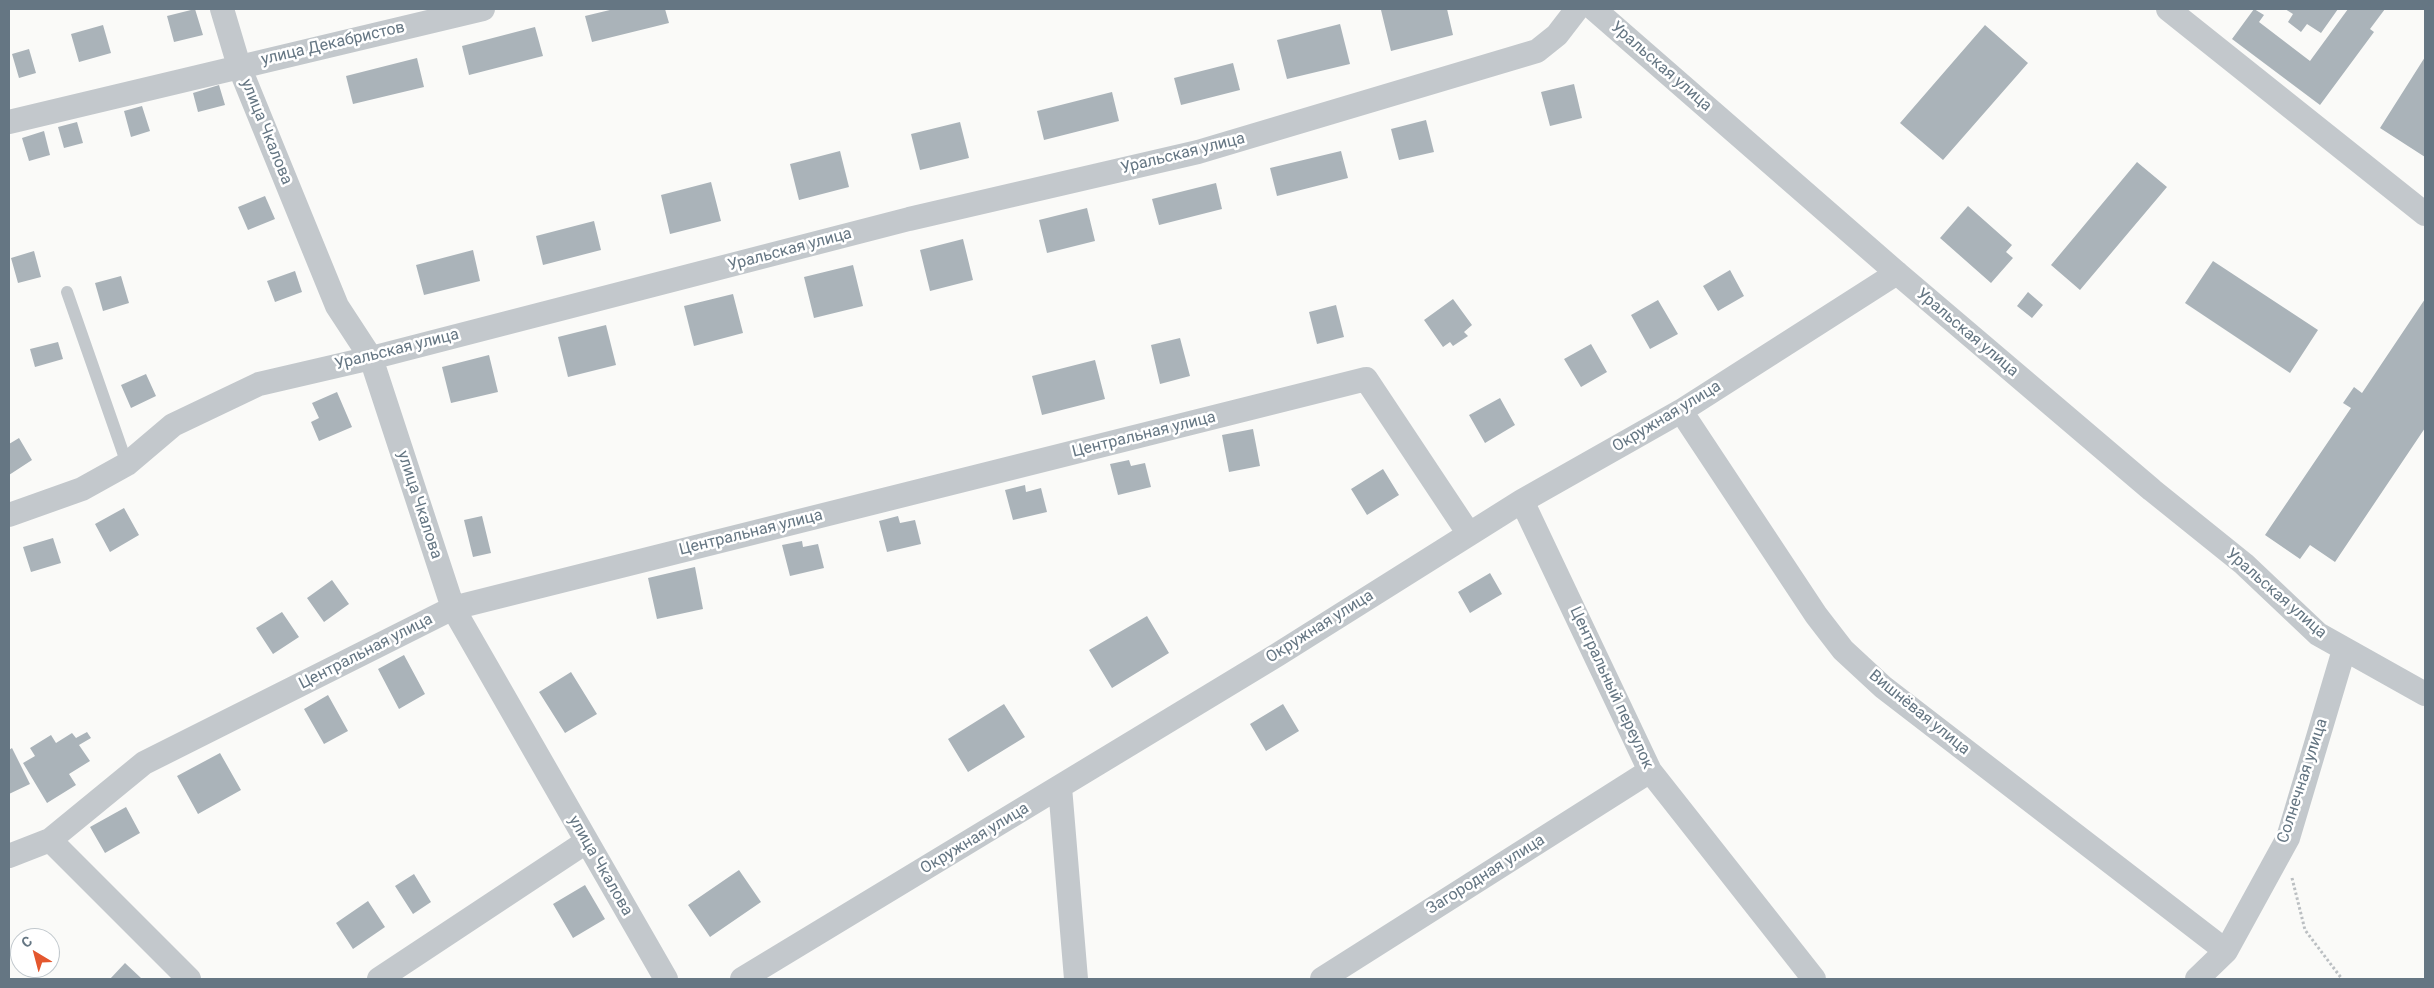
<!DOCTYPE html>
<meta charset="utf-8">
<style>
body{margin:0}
#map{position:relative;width:2434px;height:988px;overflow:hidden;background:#fafaf8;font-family:Roboto,sans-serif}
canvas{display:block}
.frame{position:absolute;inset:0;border:10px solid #657683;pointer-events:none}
.north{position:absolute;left:10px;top:928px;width:50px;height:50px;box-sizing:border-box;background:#fff;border:1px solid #c1c8cd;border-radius:50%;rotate:323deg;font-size:14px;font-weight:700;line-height:20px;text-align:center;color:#657683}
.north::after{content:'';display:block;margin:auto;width:18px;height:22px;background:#e4572e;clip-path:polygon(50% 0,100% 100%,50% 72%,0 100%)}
</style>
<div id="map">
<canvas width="2434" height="988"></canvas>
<div class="frame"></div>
<div class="north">С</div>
</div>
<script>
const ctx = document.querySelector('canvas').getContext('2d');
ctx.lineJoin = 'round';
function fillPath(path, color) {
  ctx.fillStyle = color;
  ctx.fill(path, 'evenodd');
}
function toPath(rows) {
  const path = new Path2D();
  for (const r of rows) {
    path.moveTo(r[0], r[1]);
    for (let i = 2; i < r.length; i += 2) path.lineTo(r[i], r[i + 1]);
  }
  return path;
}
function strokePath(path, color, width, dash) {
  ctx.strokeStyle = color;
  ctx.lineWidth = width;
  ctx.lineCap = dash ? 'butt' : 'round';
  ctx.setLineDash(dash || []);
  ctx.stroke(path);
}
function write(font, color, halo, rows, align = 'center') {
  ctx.font = font + ' Roboto,sans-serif';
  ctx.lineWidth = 5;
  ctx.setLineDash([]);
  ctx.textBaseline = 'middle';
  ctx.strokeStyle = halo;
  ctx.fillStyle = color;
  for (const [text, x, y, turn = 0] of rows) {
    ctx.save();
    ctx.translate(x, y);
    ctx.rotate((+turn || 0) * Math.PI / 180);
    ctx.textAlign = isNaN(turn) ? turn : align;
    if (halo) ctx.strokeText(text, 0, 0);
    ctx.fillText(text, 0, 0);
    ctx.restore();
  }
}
fillPath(toPath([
 [195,9,203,35,174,42,167,16],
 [614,9,665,9,669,23,592,42,585,16],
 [1385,9,1447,9,1453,35,1391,51,1381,10],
 [2254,9,2264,15,2259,22,2310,61,2348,9,2385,9,2370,29,2374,32,2320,105,2232,39],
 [2285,9,2338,9,2321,33,2307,24,2301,32,2288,22,2293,14],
 [1340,24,1350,64,1287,79,1277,40],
 [103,25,111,53,79,62,71,34],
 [1985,25,2028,63,1943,160,1900,123],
 [535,27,543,56,469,75,462,46],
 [29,49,36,73,19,78,12,54],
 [2425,57,2425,157,2380,128],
 [417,58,424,87,353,104,346,76],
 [1233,63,1240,90,1181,105,1174,78],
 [1574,84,1582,118,1550,126,1541,92],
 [219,85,225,105,198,112,193,93],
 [1112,92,1119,121,1044,140,1037,111],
 [142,106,150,131,131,137,124,111],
 [1426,120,1434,152,1399,160,1391,129],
 [77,122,83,143,64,148,58,127],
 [960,122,969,158,920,170,911,134],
 [44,131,50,155,29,161,22,138],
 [840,151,849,187,799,200,790,164],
 [1341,151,1348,178,1277,196,1270,168],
 [2137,162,2167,187,2080,290,2051,265],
 [711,182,721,221,670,234,661,195],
 [1216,183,1222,209,1159,225,1152,199],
 [265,196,275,219,248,230,238,207],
 [1968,206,2012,245,2006,252,2013,258,1991,283,1940,238],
 [1087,208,1095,241,1047,253,1039,220],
 [594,221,601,250,543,265,536,236],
 [963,239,973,280,930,291,920,250],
 [473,250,480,281,424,295,416,265],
 [34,251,41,277,18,283,11,258],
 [2213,261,2318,330,2290,373,2185,303],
 [853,265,863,306,814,318,804,277],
 [1730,270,1744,296,1718,311,1703,286],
 [295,271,302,292,275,302,267,281],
 [121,276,129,303,103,311,95,283],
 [2028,292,2043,305,2032,318,2017,306],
 [733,294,743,333,694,346,684,306],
 [1453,299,1472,325,1464,332,1468,336,1453,346,1450,342,1443,347,1424,320],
 [2425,299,2425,428,2335,562,2310,545,2300,559,2265,535,2351,408,2343,403,2354,387,2362,393],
 [1658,300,1678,334,1650,349,1631,315],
 [1336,305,1344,337,1317,344,1309,312],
 [606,325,616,365,568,377,558,337],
 [1180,338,1190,376,1160,384,1151,345],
 [58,342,63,359,35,367,30,349],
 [1591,344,1607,372,1581,387,1564,359],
 [489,355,498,392,451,403,442,367],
 [1095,360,1105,399,1042,415,1032,376],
 [146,374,156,396,131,408,121,385],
 [337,392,352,427,319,441,311,422,319,418,312,403],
 [1500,398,1515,425,1485,443,1469,415],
 [1253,429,1260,466,1229,472,1222,435],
 [19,438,32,460,9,475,9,444],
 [1129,460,1131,466,1145,463,1151,487,1118,495,1110,464],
 [1383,469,1399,495,1367,515,1351,489],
 [1025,485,1026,492,1041,488,1047,512,1013,520,1005,490],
 [124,508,139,535,110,552,95,524],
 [482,516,491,553,473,557,464,520],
 [898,516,900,523,915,520,921,544,887,552,879,521],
 [53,538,61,563,31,572,23,547],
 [802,541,803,547,818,544,824,568,790,576,782,545],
 [695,567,703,609,657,619,648,578],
 [1490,573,1502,594,1470,613,1458,592],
 [332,580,349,604,324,622,307,598],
 [282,612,299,637,273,654,256,628],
 [1147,616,1169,653,1112,688,1089,650],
 [404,655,425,694,399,709,378,669],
 [571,672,597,714,565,733,539,692],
 [328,695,348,731,324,744,304,709],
 [1004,704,1025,737,968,772,948,739],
 [1283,704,1299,731,1266,751,1250,724],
 [87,732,91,738,79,745,90,761,69,774,76,785,47,803,23,763,35,756,30,748,51,735,56,743,72,733,76,738],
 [12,748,30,784,9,794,9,750],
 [220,753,241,790,198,814,177,776],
 [126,807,140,833,105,853,90,827],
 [739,870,761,902,710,937,688,905],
 [414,874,431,902,413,914,395,886],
 [585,885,605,919,573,938,553,904],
 [368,901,385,927,353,949,336,923],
 [125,963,142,979,110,979]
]), '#aab3b9');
strokePath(toPath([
 [2292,878,2305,930,2342,979]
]), '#bbbfc2', 3, [2.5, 2.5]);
strokePath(toPath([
 [67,292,127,464]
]), '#c3c8cc', 12);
strokePath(toPath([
 [222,9,239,66,337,306,371,358,453,608,666,979],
 [1594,9,1897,273,2152,490,2244,564,2318,634,2425,694],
 [2168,9,2425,214],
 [9,122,483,9],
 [1681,411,1816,615,1843,650,1883,687,2226,951],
 [1522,501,1650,771,1814,979],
 [9,515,82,489,127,464,173,425,259,384,371,358,909,219,1198,152,1537,51,1557,35,1577,9],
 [1060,787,1076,979],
 [50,840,189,979],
 [9,856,50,840,144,763,453,608,1366,379,1469,534],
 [379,979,586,842],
 [742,979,1277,655,1522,501,1681,411,1897,273],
 [1322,979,1650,771],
 [2197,979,2226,951,2288,838,2344,650]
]), '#c3c8cc', 24);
write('16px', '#657683', '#fff', [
 ["улица Декабристов",333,44,-13],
 ["Уральская улица",1661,67,41],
 ["улица Чкалова",266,132,68],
 ["Уральская улица",1183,154,-14],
 ["Уральская улица",790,250,-15],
 ["Уральская улица",1967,333,40],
 ["Уральская улица",397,350,-14],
 ["Окружная улица",1667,417,-31],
 ["Центральная улица",1144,435,-14],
 ["улица Чкалова",419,505,72],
 ["Центральная улица",751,533,-14],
 ["Уральская улица",2276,594,41],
 ["Окружная улица",1320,627,-32],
 ["Центральная улица",366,652,-27],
 ["Центральный переулок",1611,688,65],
 ["Вишнёвая улица",1919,713,39],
 ["Солнечная улица",2303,781,-72],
 ["Окружная улица",975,839,-31],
 ["улица Чкалова",600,866,60],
 ["Загородная улица",1486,875,-32]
]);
</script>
